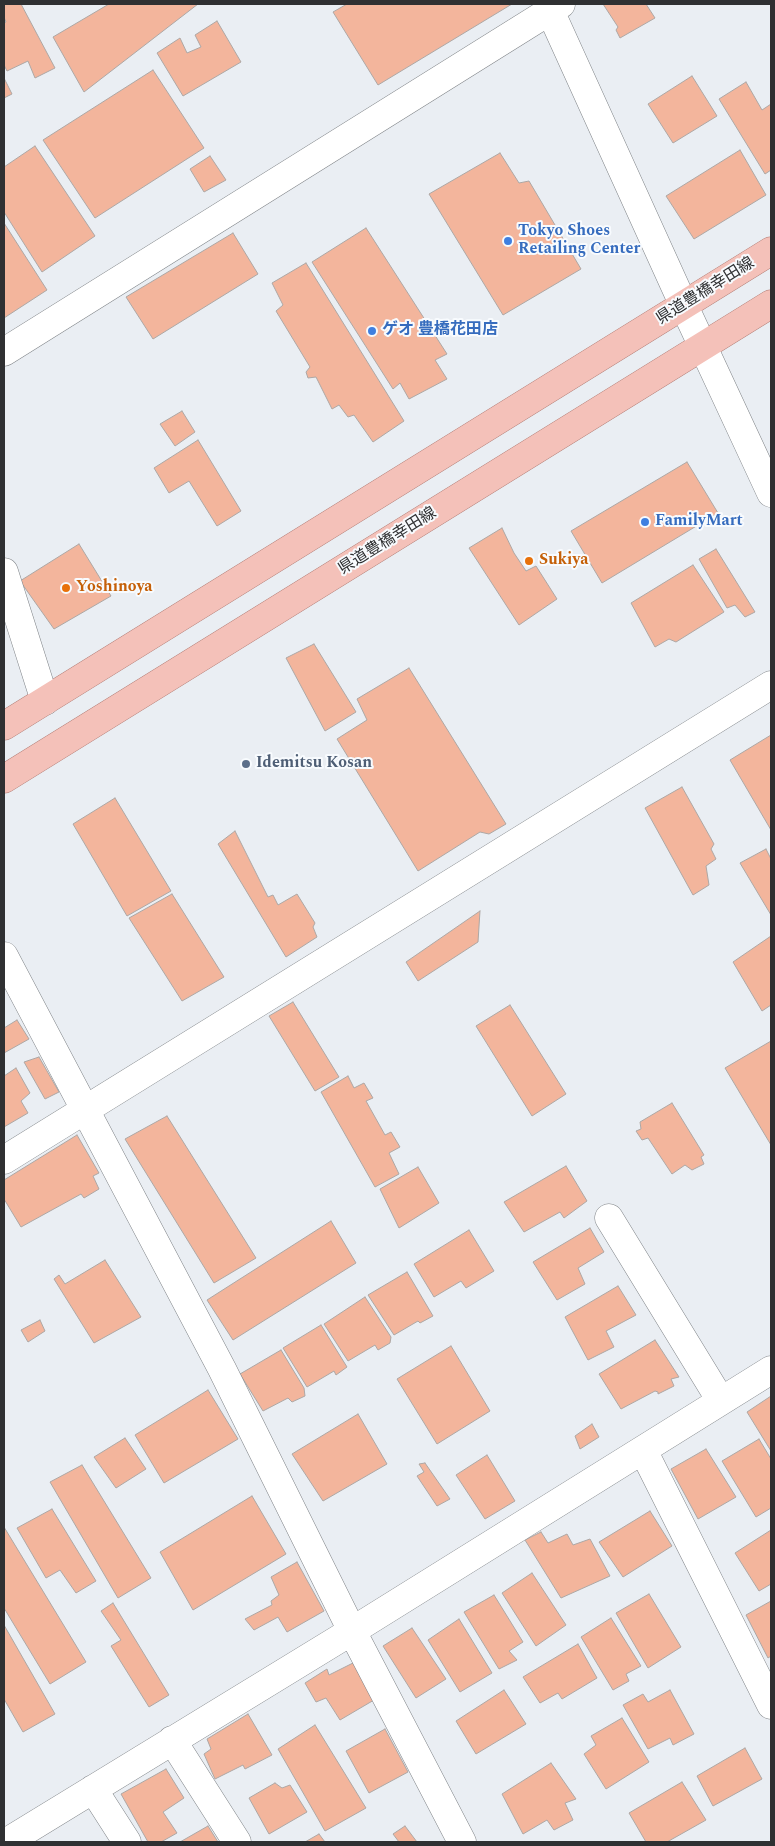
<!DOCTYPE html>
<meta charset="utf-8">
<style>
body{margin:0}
#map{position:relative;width:775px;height:1846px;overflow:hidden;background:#eaeef3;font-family:Spectral,serif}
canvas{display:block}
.frame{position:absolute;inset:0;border:5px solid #2f3032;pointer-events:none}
</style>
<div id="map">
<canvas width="775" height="1846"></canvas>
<div class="frame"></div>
</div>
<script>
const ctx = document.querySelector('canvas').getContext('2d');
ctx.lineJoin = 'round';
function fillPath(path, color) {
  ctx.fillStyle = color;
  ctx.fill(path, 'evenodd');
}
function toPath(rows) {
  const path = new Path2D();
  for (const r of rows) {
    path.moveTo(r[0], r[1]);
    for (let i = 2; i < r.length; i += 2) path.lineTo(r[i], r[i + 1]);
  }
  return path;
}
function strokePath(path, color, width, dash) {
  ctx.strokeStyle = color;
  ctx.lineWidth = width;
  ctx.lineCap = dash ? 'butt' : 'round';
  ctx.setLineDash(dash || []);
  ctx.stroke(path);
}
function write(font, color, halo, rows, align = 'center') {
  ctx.font = font + ' Spectral,"Noto Sans JP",serif';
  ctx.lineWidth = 4;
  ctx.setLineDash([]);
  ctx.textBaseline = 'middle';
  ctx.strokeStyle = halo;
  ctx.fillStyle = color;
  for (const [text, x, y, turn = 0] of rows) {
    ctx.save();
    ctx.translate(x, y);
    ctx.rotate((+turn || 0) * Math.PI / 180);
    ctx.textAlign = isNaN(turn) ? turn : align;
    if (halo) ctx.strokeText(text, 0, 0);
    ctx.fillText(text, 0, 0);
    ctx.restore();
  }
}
const building = toPath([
 [4,4,21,4,55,68,35,78,28,61,7,71,4,65,4,23,6,22,4,17,4,4],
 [109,4,198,4,84,92,53,37,109,4],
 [347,4,512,4,378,85,333,12,347,4],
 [603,4,646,4,655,18,620,38,616,30,618,27,603,4],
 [217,21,241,62,183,96,157,53,180,38,187,53,201,47,195,35,217,21],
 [153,70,204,148,95,218,43,140,153,70],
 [692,76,717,116,673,143,648,104,692,76],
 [4,78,12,94,4,98,4,78],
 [746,82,762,110,771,104,771,170,765,174,719,99,746,82],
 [35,146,95,236,42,272,4,212,4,167,35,146],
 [740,150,766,195,694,239,666,196,740,150],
 [500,153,519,183,529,181,581,269,503,315,429,194,500,153],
 [210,156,226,180,204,192,190,169,210,156],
 [4,223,47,290,4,318,4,223],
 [366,228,447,354,435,360,447,379,409,399,400,383,393,389,312,262,366,228],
 [233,233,258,274,153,339,126,297,233,233],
 [306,263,404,421,373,442,354,415,348,417,339,405,332,409,316,377,308,378,306,372,310,367,276,311,283,305,272,283,306,263],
 [182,411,195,432,175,446,160,424,182,411],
 [198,440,241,511,217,526,189,481,169,493,154,468,198,440],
 [687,462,718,513,602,583,571,531,687,462],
 [502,528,514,553,526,571,536,566,557,599,519,625,469,548,502,528],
 [79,544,111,596,54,629,20,581,79,544],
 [716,549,755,612,745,617,735,605,727,608,699,559,716,549],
 [693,565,724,612,676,642,669,639,655,647,631,603,693,565],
 [314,644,356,712,325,731,286,658,314,644],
 [409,668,506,824,489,834,480,832,418,871,337,739,367,720,357,699,409,668],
 [771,735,771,830,730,760,771,735],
 [682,787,714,844,711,849,716,859,706,866,709,885,693,895,645,808,682,787],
 [115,798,171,891,127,916,73,824,115,798],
 [235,831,268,897,273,895,278,905,297,894,315,923,313,927,317,937,286,957,218,844,235,831],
 [766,849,771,859,771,915,740,863,766,849],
 [172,894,224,977,182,1001,129,918,172,894],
 [480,911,478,942,418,981,406,962,480,911],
 [771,936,771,1005,762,1011,733,962,771,936],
 [293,1002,339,1077,315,1091,269,1016,293,1002],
 [510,1005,566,1094,532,1116,476,1026,510,1005],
 [17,1020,29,1039,4,1053,4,1028,17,1020],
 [771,1041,771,1145,725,1068,771,1041],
 [39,1057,59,1092,45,1099,24,1062,39,1057],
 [16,1068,30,1093,21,1101,28,1113,4,1127,4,1076,16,1068],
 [348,1076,354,1088,364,1083,373,1098,366,1101,385,1135,391,1132,400,1147,389,1153,399,1174,375,1187,321,1092,348,1076],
 [672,1103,704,1155,701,1157,704,1164,692,1170,685,1165,672,1174,648,1138,642,1140,636,1131,641,1129,640,1122,672,1103],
 [167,1116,256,1258,214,1283,125,1139,167,1116],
 [77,1135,99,1173,93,1176,99,1189,84,1198,81,1194,21,1227,4,1199,4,1180,77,1135],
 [566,1166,587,1201,564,1218,560,1212,524,1232,504,1202,566,1166],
 [418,1167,439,1203,399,1228,380,1189,418,1167],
 [331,1221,356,1263,233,1340,207,1300,331,1221],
 [590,1228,604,1252,578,1268,585,1284,557,1300,533,1262,590,1228],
 [469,1230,494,1271,466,1288,461,1281,434,1297,414,1264,469,1230],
 [105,1260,141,1317,94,1343,54,1279,59,1275,65,1284,105,1260],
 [407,1272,433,1316,420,1323,418,1321,394,1335,368,1295,407,1272],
 [618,1286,636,1315,606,1331,614,1347,588,1360,565,1317,618,1286],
 [365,1297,391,1337,390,1343,378,1350,375,1345,348,1361,324,1324,365,1297],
 [40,1320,45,1331,28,1342,21,1330,40,1320],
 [321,1325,347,1367,336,1375,334,1371,307,1387,283,1348,321,1325],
 [655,1340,679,1377,671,1379,674,1386,658,1394,658,1392,655,1391,621,1409,599,1374,655,1340],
 [451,1346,490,1411,437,1444,397,1379,451,1346],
 [281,1350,304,1388,305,1396,292,1402,288,1398,263,1411,240,1374,281,1350],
 [208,1390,238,1439,164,1483,135,1435,208,1390],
 [771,1396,771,1451,747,1412,771,1396],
 [358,1414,387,1464,323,1501,292,1454,358,1414],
 [592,1424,599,1437,580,1449,575,1436,592,1424],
 [125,1438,146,1469,116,1488,94,1457,125,1438],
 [759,1439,771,1459,771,1508,756,1517,722,1461,759,1439],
 [706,1449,736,1497,698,1519,671,1469,706,1449],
 [487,1455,515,1501,485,1519,456,1475,487,1455],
 [425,1463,450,1499,437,1506,417,1476,424,1472,419,1464,425,1463],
 [82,1465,151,1578,118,1598,50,1482,82,1465],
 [252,1496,286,1554,193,1610,160,1552,252,1496],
 [52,1509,96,1581,76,1593,60,1570,46,1578,17,1528,52,1509],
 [650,1511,672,1546,623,1577,599,1542,650,1511],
 [4,1527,86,1662,50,1684,4,1608,4,1527],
 [771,1530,771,1584,759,1591,735,1553,771,1530],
 [541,1532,548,1543,567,1534,573,1545,590,1539,610,1576,561,1598,525,1540,541,1532],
 [297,1562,324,1611,287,1632,278,1617,254,1630,245,1619,272,1605,271,1601,279,1595,271,1577,297,1562],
 [532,1573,566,1625,536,1646,502,1593,532,1573],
 [649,1594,681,1647,648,1668,616,1613,649,1594],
 [494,1595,523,1642,509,1651,517,1660,499,1669,464,1612,494,1595],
 [771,1601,771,1656,768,1658,746,1615,771,1601],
 [113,1603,169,1695,149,1707,111,1646,121,1640,101,1611,113,1603],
 [611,1618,641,1666,626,1674,629,1681,613,1690,581,1637,611,1618],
 [459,1619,492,1673,460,1692,428,1640,459,1619],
 [4,1625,55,1714,23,1732,4,1699,4,1625],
 [412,1628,446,1679,416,1698,383,1646,412,1628],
 [578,1644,597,1678,562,1699,558,1693,540,1703,523,1677,578,1644],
 [353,1663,374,1700,340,1720,326,1698,316,1702,305,1683,327,1669,329,1675,353,1663],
 [504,1690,526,1724,476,1754,456,1721,504,1690],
 [670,1690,694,1734,673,1745,670,1738,648,1749,623,1705,643,1694,648,1702,670,1690],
 [248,1714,272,1755,245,1769,243,1765,215,1779,204,1754,211,1749,207,1739,248,1714],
 [622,1718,649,1762,606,1789,584,1754,596,1745,591,1736,622,1718],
 [315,1725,366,1808,325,1831,278,1749,315,1725],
 [385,1729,408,1772,369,1793,346,1751,385,1729],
 [745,1748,762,1779,713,1806,697,1776,745,1748],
 [551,1763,576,1799,565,1803,573,1820,554,1830,547,1820,523,1834,502,1794,551,1763],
 [166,1769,184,1798,163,1812,177,1833,161,1842,148,1842,121,1794,166,1769],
 [682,1782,706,1820,667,1842,646,1842,629,1813,682,1782],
 [275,1783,282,1788,290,1785,307,1812,269,1834,249,1798,275,1783],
 [208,1826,218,1842,180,1842,208,1826],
 [405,1826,417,1842,399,1842,393,1834,405,1826],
 [319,1834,325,1842,305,1842,319,1834]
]);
fillPath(building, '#f3b59c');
strokePath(building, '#ada7a4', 1);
const minor = toPath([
 [547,4,684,306,771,493],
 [4,352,561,4],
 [4,572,45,701],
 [4,956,222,1369,352,1631,462,1842],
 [4,1160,771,685],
 [609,1218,721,1401],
 [643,1450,771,1705],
 [172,1740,237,1842],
 [93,1789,127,1842],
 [7,1842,352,1631,771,1370]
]);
const major = toPath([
 [4,726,771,251],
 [4,779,771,304]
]);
strokePath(minor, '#7f8387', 29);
strokePath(major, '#aa746c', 29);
strokePath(minor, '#fff', 28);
strokePath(major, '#f4c1b9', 28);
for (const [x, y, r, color] of [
 [508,241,5,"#3f7fe0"],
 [372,331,5,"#3f7fe0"],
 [645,522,5,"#3f7fe0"],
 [529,561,5,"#e8710a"],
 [66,588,5,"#e8710a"],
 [246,764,5,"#5c6f8a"]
]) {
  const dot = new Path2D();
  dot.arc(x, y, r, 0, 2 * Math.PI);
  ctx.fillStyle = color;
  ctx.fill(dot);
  strokePath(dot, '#f8fbfe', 2);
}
write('bold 16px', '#366cbe', '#f8fbfe', [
 ["Tokyo Shoes",518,232],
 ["Retailing Center",518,250],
 ["ゲオ 豊橋花田店",382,331],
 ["FamilyMart",655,522]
], 'left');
write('16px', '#2f3032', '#f8fbfe', [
 ["県道豊橋幸田線",706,292,-32],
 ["県道豊橋幸田線",388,542,-32]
]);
write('bold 16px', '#c56008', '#f8fbfe', [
 ["Sukiya",539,561],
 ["Yoshinoya",76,588]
], 'left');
write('bold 16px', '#4e5e75', '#f8fbfe', [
 ["Idemitsu Kosan",256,764]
], 'left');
</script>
